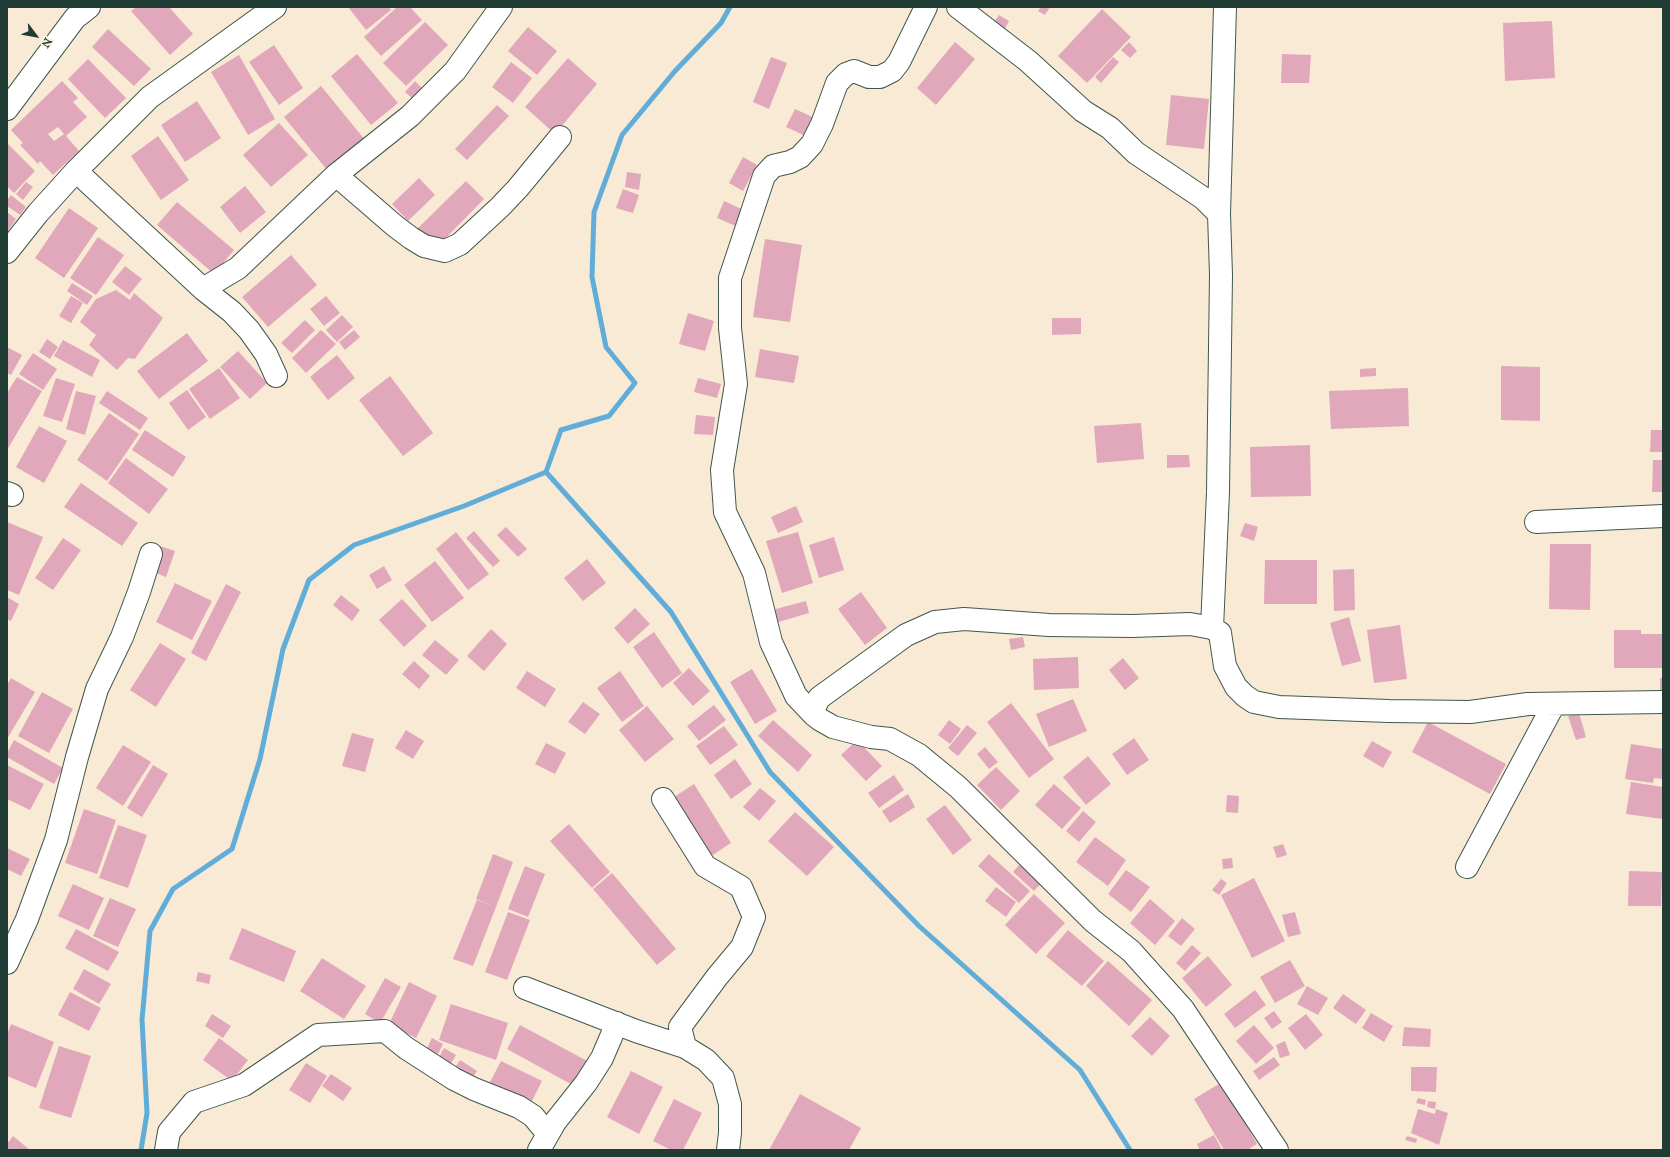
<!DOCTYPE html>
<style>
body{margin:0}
#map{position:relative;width:1670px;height:1157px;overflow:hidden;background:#f8ead4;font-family:"IM FELL Great Primer",serif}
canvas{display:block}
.frame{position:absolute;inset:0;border:8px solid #1f3d34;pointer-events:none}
.north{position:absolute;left:16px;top:16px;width:40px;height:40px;-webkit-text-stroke:3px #fcf5e5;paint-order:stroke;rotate:122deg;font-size:11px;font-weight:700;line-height:16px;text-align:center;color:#1f3d34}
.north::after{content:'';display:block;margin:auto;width:14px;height:18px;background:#1f3d34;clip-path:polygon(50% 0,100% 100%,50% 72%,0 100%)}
</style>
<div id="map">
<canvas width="1670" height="1157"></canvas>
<div class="frame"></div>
<div class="north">N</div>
</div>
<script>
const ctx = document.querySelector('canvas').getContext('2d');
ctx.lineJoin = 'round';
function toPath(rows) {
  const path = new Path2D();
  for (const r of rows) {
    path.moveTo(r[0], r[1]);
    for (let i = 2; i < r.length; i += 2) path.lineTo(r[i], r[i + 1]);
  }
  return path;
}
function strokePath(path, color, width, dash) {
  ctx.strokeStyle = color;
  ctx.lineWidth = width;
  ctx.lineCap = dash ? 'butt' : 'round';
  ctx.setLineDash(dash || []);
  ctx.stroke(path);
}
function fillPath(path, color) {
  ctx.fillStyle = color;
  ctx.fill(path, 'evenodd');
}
strokePath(toPath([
 [546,472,671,612,770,772,919,926,1080,1070,1130,1150],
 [141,1150,147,1113,142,1020,150,931,173,889,232,849,260,759,283,649,309,580,354,545,464,506,546,472,561,430,609,416,635,383,606,347,592,277,594,212,622,135,675,71,721,23,730,7]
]), '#60adda', 5);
fillPath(toPath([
 [136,7,169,7,193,34,170,55,131,11],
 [348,7,389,7,391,10,366,30],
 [397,7,410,7,422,20,381,56,364,37],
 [1041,7,1050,7,1045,15,1038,11],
 [1102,9,1131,37,1087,83,1058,56],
 [999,15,1009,21,1003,32,992,25],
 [1552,21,1555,78,1505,81,1503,23],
 [425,22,448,45,406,86,383,63],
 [528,27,557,51,537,75,508,51],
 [108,29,151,69,134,86,92,47],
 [955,42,975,59,936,105,917,88],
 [1129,42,1137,51,1130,58,1121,50],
 [274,45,303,88,279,105,249,62],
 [357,54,398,103,371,125,331,76],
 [1282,54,1311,55,1309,83,1281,83],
 [239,55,275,119,248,135,211,72],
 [771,57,787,63,769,109,753,102],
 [1113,57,1119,62,1101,83,1095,77],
 [568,58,597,84,555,134,525,107],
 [88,59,126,98,105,118,68,79],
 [511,62,532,78,513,103,492,87],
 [62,81,78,98,73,102,87,117,66,136,79,151,53,175,40,161,38,164,20,145,23,143,11,130],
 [58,127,64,134,54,141,48,134],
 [415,81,422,88,412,98,405,92],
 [321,86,365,140,328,171,284,117],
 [1171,95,1209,99,1204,149,1166,145],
 [197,101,221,138,185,162,161,125],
 [497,105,509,116,467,160,455,149],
 [795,109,817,119,808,137,786,127],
 [279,123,308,155,271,187,243,155],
 [158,136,189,180,161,200,131,156],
 [7,143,35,171,14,193,7,186],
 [743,157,757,165,743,191,729,183],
 [627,172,641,174,639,190,625,187],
 [419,178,435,195,408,221,392,204],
 [466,181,484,199,435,249,416,230],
 [26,182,33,187,23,200,16,194],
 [245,186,266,212,240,233,220,207],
 [623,189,639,195,633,213,616,208],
 [11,195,26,207,20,215,7,206,7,200],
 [724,201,746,211,738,227,717,218],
 [177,202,234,250,214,274,157,225],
 [69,208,98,228,64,278,35,258],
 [7,212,16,219,7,232],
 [98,237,124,255,96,295,70,278],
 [765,239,802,245,790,322,753,317],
 [291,255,317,285,268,327,242,297],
 [125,266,142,279,129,295,112,282],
 [72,283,93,296,87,305,67,291],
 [116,290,130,300,134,293,163,318,135,359,128,358,117,370,89,345,96,335,80,322,96,299],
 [71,296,83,303,71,323,59,316],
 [326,296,340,313,324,326,310,309],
 [688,313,714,321,705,351,679,344],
 [342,315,353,327,337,342,326,330],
 [1052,318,1081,318,1081,334,1052,335],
 [305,320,315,330,292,353,281,343],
 [321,330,336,344,306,373,292,358],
 [354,330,360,337,345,350,339,342],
 [187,333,208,361,159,399,137,371],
 [47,339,58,347,50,359,39,352],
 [63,340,100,360,92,377,54,356],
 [7,347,22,355,11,375,7,373],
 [760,349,799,356,794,383,755,377],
 [238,351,267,383,250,399,220,367],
 [33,353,57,369,43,390,19,374],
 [337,355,355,378,328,400,310,377],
 [1501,366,1540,367,1540,421,1501,420],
 [219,368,240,398,210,419,189,389],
 [1376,368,1376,376,1360,377,1360,369],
 [390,376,433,433,403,456,359,400],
 [17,377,42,391,7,450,7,393],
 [56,378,75,384,62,422,43,416],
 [698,378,721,384,717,398,694,392],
 [1408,388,1409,426,1331,429,1329,391],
 [187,390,206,417,188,430,169,403],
 [76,391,96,396,85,435,66,429],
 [107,391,148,418,140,430,99,403],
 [109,413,139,434,107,481,77,460],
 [696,415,715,417,713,435,694,434],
 [1141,423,1144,459,1097,463,1094,426],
 [39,426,67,441,44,483,16,467],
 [145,430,186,457,173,477,132,450],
 [1651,430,1663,430,1663,452,1650,452],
 [1310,445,1311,496,1251,497,1250,447],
 [1167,455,1189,455,1190,467,1167,468],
 [126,458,168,489,149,514,108,483],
 [1653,460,1663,460,1663,492,1652,492],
 [81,483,138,523,122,546,64,507],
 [796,506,803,522,778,533,771,517],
 [7,522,43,537,19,595,7,590],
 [1245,523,1258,527,1254,541,1240,536],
 [506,527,527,549,518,557,497,535],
 [474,531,500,561,493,567,466,538],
 [456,532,489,574,468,590,436,549],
 [798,532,813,583,782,593,766,541],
 [834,537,844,570,819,578,809,545],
 [63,538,81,550,53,590,35,578],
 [1550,544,1591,544,1590,610,1549,609],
 [160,546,175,551,166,577,151,571],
 [587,559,606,583,583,601,564,578],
 [1265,560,1317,560,1317,604,1264,604],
 [435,561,464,598,432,622,404,585],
 [384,566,392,580,377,589,369,575],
 [1354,569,1355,610,1334,611,1333,570],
 [175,583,212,601,192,640,156,622],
 [226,584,241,592,206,661,191,653],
 [861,592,887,628,865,645,838,609],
 [341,595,360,610,352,621,333,605],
 [7,597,19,604,11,621,7,619],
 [402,599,427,626,404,647,379,620],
 [806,601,809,613,775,623,772,610],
 [635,608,650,624,628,644,614,628],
 [1349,617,1361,661,1342,666,1330,623],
 [1400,625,1407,679,1374,683,1367,630],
 [491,629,507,644,484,671,467,656],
 [1614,630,1641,630,1641,634,1663,634,1663,668,1614,668],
 [654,632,682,673,662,688,633,647],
 [1023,637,1025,647,1011,650,1009,639],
 [435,640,459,660,446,675,422,655],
 [160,643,186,659,156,707,130,690],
 [1078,657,1079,688,1034,690,1033,659],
 [1123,658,1139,678,1125,690,1109,670],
 [414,661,430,676,419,689,402,674],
 [689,668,710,691,693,706,673,683],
 [752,669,777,711,755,724,730,682],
 [527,671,556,689,545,707,516,688],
 [620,671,644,706,622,722,597,688],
 [11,678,35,692,7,739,7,685],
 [1660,678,1663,678,1663,690,1660,690],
 [42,692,73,709,49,753,18,736],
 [1073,699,1087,731,1049,747,1036,714],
 [583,702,600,714,585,734,568,722],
 [1011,703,1054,759,1029,778,987,722],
 [714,705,726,720,699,741,687,726],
 [647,706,674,739,645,762,619,730],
 [1579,713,1586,737,1576,740,1568,716],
 [773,720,812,755,798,772,758,736],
 [949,720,961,729,950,744,938,735],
 [1428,722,1506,764,1490,794,1412,752],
 [967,725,977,733,958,756,948,748],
 [724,726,738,745,710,765,696,746],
 [406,730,424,741,413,759,395,748],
 [352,733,374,739,365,772,342,766],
 [1134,738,1149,760,1127,775,1112,754],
 [14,740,63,768,54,784,7,757,7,753],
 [857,740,882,766,866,781,841,755],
 [1372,741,1392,752,1383,768,1363,756],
 [546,743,566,753,555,774,535,764],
 [1631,744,1663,749,1663,779,1654,778,1653,783,1625,779],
 [123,745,151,762,123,806,96,788],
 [985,747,998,762,989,769,977,754],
 [1088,756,1111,784,1086,805,1063,777],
 [735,759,752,784,731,799,714,775],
 [7,765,44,784,30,810,7,799],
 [153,765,168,774,142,817,127,808],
 [996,767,1020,791,1001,810,977,785],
 [894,775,904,790,879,808,868,793],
 [1631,782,1663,787,1663,819,1626,814],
 [694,784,731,843,708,858,671,799],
 [1054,784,1081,808,1062,829,1035,805],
 [760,788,776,801,759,821,743,807],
 [908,794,915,807,890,823,882,811],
 [1227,795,1239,796,1238,813,1226,812],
 [945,805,972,840,953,855,926,819],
 [84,809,116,820,97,874,65,863],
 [1083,811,1096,822,1079,842,1066,831],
 [795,812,834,847,807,876,768,841],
 [569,824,610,872,592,888,550,841],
 [118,825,147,835,128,888,99,878],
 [1095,837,1126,860,1108,886,1076,862],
 [1283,844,1287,855,1277,858,1273,847],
 [7,848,30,859,21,876,7,869],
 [493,854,513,862,496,907,476,899],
 [989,854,1030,891,1019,903,978,866],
 [1026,857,1047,877,1034,891,1013,872],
 [1232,858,1233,868,1223,869,1222,859],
 [525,866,545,874,528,917,508,909],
 [1126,870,1150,887,1131,912,1108,894],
 [1629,871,1662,872,1661,906,1628,906],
 [612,873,676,949,657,965,593,889],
 [1254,878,1285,941,1252,958,1221,895],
 [1221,879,1227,883,1219,895,1212,890],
 [73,884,104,898,89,930,58,916],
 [996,887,1016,902,1006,917,985,901],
 [1034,894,1065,923,1036,954,1005,925],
 [110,898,136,909,118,947,93,936],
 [1150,899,1175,921,1155,945,1130,923],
 [477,900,496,907,473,966,453,959],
 [508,912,530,920,507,980,485,972],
 [1295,912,1301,934,1288,937,1282,915],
 [1182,918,1195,929,1181,946,1168,936],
 [242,928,296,951,284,982,229,959],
 [76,929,119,952,108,971,65,948],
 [1068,930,1104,961,1082,986,1046,956],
 [1192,945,1201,953,1185,971,1176,963],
 [1208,956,1232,985,1206,1007,1182,978],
 [322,958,366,986,344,1019,300,991],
 [1290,960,1305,986,1275,1003,1260,977],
 [1108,961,1152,1000,1129,1026,1086,986],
 [84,969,111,984,99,1004,73,989],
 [198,972,211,975,209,984,196,981],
 [385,978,401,987,380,1023,365,1014],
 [409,982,437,996,416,1038,389,1024],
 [1307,986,1328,998,1318,1015,1297,1004],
 [1255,990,1266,1005,1235,1028,1224,1014],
 [70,992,101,1008,89,1031,58,1015],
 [1343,994,1366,1010,1356,1024,1333,1008],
 [451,1004,508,1023,496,1060,439,1040],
 [1274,1011,1282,1022,1272,1029,1264,1018],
 [1371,1013,1393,1026,1384,1042,1362,1028],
 [212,1014,231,1026,223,1038,205,1026],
 [1306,1014,1323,1035,1305,1050,1288,1028],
 [1150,1017,1170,1036,1152,1056,1131,1036],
 [11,1024,54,1042,36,1088,7,1076,7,1035],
 [520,1025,591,1063,578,1088,507,1049],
 [1254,1025,1274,1048,1256,1064,1236,1041],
 [1404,1027,1431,1029,1430,1047,1402,1046],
 [219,1038,248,1060,232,1081,203,1060],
 [432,1038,443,1044,436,1058,425,1052],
 [1285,1041,1290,1055,1280,1058,1276,1045],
 [59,1046,91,1056,71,1118,39,1108],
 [444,1048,456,1055,450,1065,438,1059],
 [1274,1057,1280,1065,1259,1080,1253,1071],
 [460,1060,477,1071,469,1083,452,1072],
 [501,1061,542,1081,529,1107,488,1086],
 [306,1063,327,1076,310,1103,289,1090],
 [1411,1067,1437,1067,1436,1092,1411,1091],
 [631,1071,663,1087,639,1134,607,1117],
 [331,1074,352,1088,343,1101,322,1086],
 [1222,1082,1257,1144,1247,1150,1224,1150,1194,1099],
 [800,1094,861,1128,849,1150,769,1150],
 [1418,1098,1426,1100,1425,1105,1416,1103],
 [674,1099,702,1113,683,1150,671,1150,653,1141],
 [1428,1101,1436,1102,1435,1109,1427,1107],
 [1418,1109,1435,1114,1436,1109,1448,1113,1439,1145,1411,1133],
 [1214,1135,1222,1150,1200,1150,1197,1144],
 [13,1136,30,1150,7,1150,7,1144],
 [1407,1136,1417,1139,1416,1143,1405,1140]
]), '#e1a8bb');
const minor = toPath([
 [958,7,1028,61,1083,111,1110,128,1136,153,1203,198,1219,214],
 [1225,7,1219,214,1221,275,1218,492,1212,628,1220,633,1225,666,1236,687,1245,696,1254,702,1279,707,1389,711,1470,712,1528,704,1663,702],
 [7,109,75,18,89,7],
 [76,171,203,289,232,312,249,330,266,354,276,376],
 [336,175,395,226,411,238,424,246,445,251,460,244,500,207,518,188,560,137],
 [7,252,38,213,76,171,150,97,275,7],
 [203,289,238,268,336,175,410,116,455,71,501,7],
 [7,493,12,495],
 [1536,522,1663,516],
 [1212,628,1190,624,1132,626,1049,625,964,619,935,622,906,635,819,698,813,711,814,715,819,719,833,727,871,737,890,739,919,755,958,787,1093,921,1131,951,1183,1009,1277,1150],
 [814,715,796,696,771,642,754,573,725,512,722,470,736,384,730,328,730,278,764,176,773,166,790,162,800,157,812,144,822,124,837,83,846,74,854,71,869,77,880,77,892,71,899,62,926,7],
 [663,799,705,866,741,887,754,917,742,947,717,977,680,1027,685,1047],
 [1467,867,1554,704],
 [7,963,27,919,56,840,77,757,97,689,122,637,139,592,151,554],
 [525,988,636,1031,685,1047,706,1060,723,1078,730,1104,730,1133,728,1150],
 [166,1150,169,1132,194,1102,244,1085,318,1035,385,1031,406,1048,454,1079,474,1089,519,1107,533,1116,548,1134],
 [539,1150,555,1122,586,1083,602,1058,617,1023]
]);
strokePath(minor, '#40574c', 24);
strokePath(minor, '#fff', 22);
</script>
